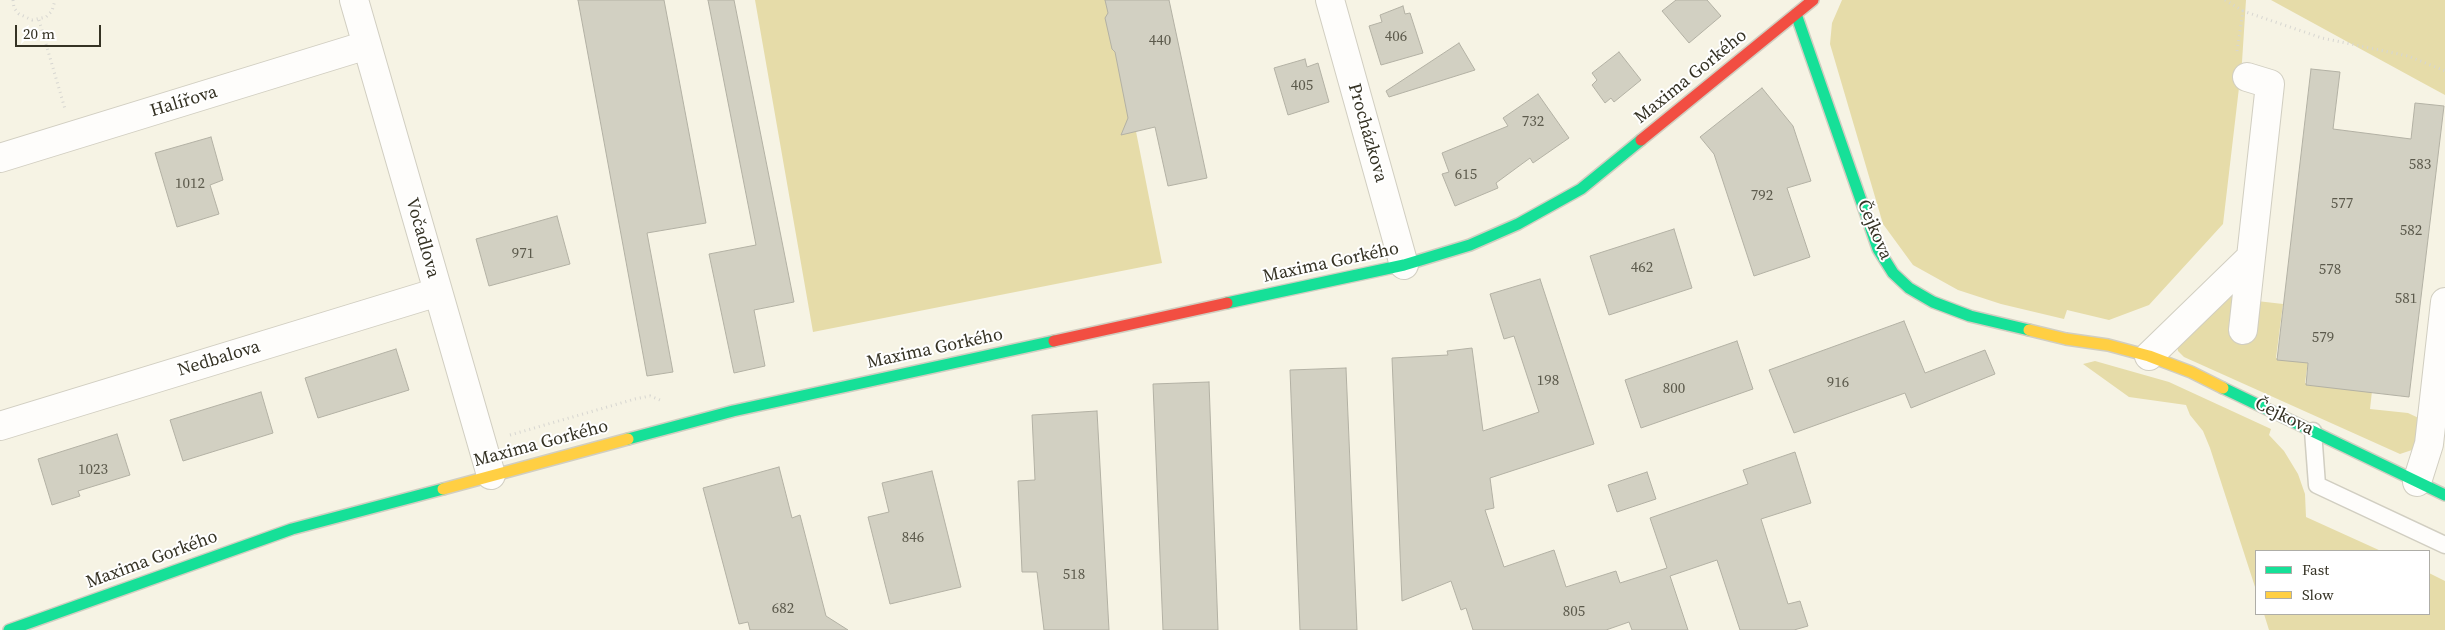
<!DOCTYPE html>
<meta charset="utf-8">
<style>
body{margin:0}
#map{position:relative;width:2445px;height:630px;overflow:hidden;background:#f6f3e4;font-family:"Source Serif 4",serif}
canvas{display:block}
.legend{position:absolute;left:2255px;top:550px;width:175px;height:65px;box-sizing:border-box;background:#fff;border:1px solid #aeada7;margin:0;padding:6px 9px;list-style:none;font-size:15px;color:#353224}
.legend li{display:flex;align-items:center;gap:10px;height:25px}
.legend b{width:25px;border:1px solid #aeada7}
.scale{position:absolute;left:15px;top:25px;width:86px;height:22px;box-sizing:border-box;border:2px solid #353224;border-top:0;padding-left:6px;font-size:15px;line-height:18px;white-space:nowrap;color:#353224;-webkit-text-stroke:4px #fff;paint-order:stroke}
</style>
<div id="map">
<canvas width="2445" height="630"></canvas>
<ul class="legend">
<li><b style="height:6px;background:#16e098"></b>Fast</li>
<li><b style="height:6px;background:#ffcf43"></b>Slow</li>
</ul>
<div class="scale">20 m</div>
</div>
<script>
const ctx = document.querySelector('canvas').getContext('2d');
ctx.lineJoin = 'round';
function fillPath(path, color) {
  ctx.fillStyle = color;
  ctx.fill(path, 'evenodd');
}
function toPath(rows) {
  const path = new Path2D();
  for (const r of rows) {
    path.moveTo(r[0], r[1]);
    for (let i = 2; i < r.length; i += 2) path.lineTo(r[i], r[i + 1]);
  }
  return path;
}
function strokePath(path, color, width, dash) {
  ctx.strokeStyle = color;
  ctx.lineWidth = width;
  ctx.lineCap = dash ? 'butt' : 'round';
  ctx.setLineDash(dash || []);
  ctx.stroke(path);
}
function write(font, color, halo, rows, align = 'center') {
  ctx.font = font + ' "Source Serif 4",serif';
  ctx.lineWidth = 4;
  ctx.setLineDash([]);
  ctx.textBaseline = 'middle';
  ctx.strokeStyle = halo;
  ctx.fillStyle = color;
  for (const [text, x, y, turn = 0] of rows) {
    ctx.save();
    ctx.translate(x, y);
    ctx.rotate((+turn || 0) * Math.PI / 180);
    ctx.textAlign = isNaN(turn) ? turn : align;
    if (halo) ctx.strokeText(text, 0, 0);
    ctx.fillText(text, 0, 0);
    ctx.restore();
  }
}
fillPath(toPath([
 [755,0,1110,0,1162,263,813,332],
 [1842,0,2246,0,2242,62,2223,224,2149,305,2109,320,2067,310,2064,319,2001,304,1958,290,1913,265,1883,224,1830,44,1832,23],
 [2271,0,2445,0,2445,95,2421,82],
 [2233,289,2235,294,2233,339,2253,340,2257,301,2283,304,2276,358,2308,362,2305,383,2372,391,2370,409,2408,413,2425,421,2415,449,2400,454,2184,357,2178,351,2177,346],
 [2095,361,2169,382,2271,429,2269,435,2284,451,2298,474,2305,494,2306,517,2381,551,2256,551,2256,590,2210,448,2203,431,2190,415,2186,405,2129,397,2083,364],
 [2429,573,2445,581,2445,630,2269,630,2264,614,2429,614]
]), '#e6dca9');
const building = toPath([
 [578,0,664,0,706,223,647,233,673,372,647,376,578,0],
 [708,0,734,0,794,302,754,310,765,366,734,373,709,254,756,245,708,0],
 [1105,0,1169,0,1207,178,1168,186,1155,127,1121,135,1128,118,1115,52,1112,49,1105,18,1108,13,1105,0],
 [1676,0,1707,0,1721,16,1689,43,1662,11,1676,0],
 [1403,6,1405,14,1410,13,1423,53,1381,65,1369,26,1382,22,1380,15,1403,6],
 [1459,43,1475,70,1389,97,1386,91,1459,43],
 [1619,52,1641,80,1614,102,1611,98,1605,103,1592,85,1597,80,1592,73,1619,52],
 [1305,59,1307,67,1318,63,1329,102,1288,115,1274,68,1305,59],
 [2311,69,2340,72,2333,129,2411,139,2415,103,2444,106,2409,397,2306,385,2308,363,2277,360,2311,69],
 [1762,88,1793,126,1811,181,1787,188,1810,257,1754,276,1714,154,1700,137,1762,88],
 [1538,94,1569,138,1533,163,1530,158,1496,183,1498,188,1455,206,1442,174,1449,172,1442,153,1508,126,1503,118,1538,94],
 [211,137,223,180,210,185,219,214,177,227,155,153,211,137],
 [557,216,570,264,489,286,476,239,557,216],
 [1674,229,1692,288,1609,315,1590,256,1674,229],
 [1540,279,1594,444,1490,478,1494,508,1485,510,1504,567,1554,550,1566,587,1616,571,1620,583,1667,568,1650,518,1748,484,1743,470,1795,452,1811,503,1761,519,1788,604,1800,601,1808,626,1794,630,1740,630,1717,560,1670,576,1688,630,1632,630,1629,622,1606,630,1473,630,1466,608,1461,610,1451,581,1402,601,1392,358,1448,355,1447,351,1472,348,1483,431,1539,412,1514,336,1504,339,1490,294,1540,279],
 [1904,321,1925,373,1985,350,1995,374,1911,408,1905,393,1794,433,1769,370,1904,321],
 [1737,341,1753,389,1641,428,1625,380,1737,341],
 [396,349,409,390,318,418,305,378,396,349],
 [1346,368,1357,630,1300,630,1290,370,1346,368],
 [1209,382,1218,630,1163,630,1153,384,1209,382],
 [261,392,273,433,183,461,170,420,261,392],
 [1097,411,1109,630,1044,630,1037,572,1022,572,1018,481,1035,480,1032,415,1097,411],
 [117,434,130,475,78,491,80,496,52,505,38,459,117,434],
 [779,467,792,518,800,515,826,616,848,630,750,630,748,622,739,624,703,488,779,467],
 [932,471,961,587,890,604,868,517,889,512,882,483,932,471],
 [1647,472,1656,499,1617,512,1608,485,1647,472]
]);
fillPath(building, '#d2d0c2');
strokePath(building, '#b3b1a4', 1);
const lane = toPath([
 [2313,431,2317,485,2445,545]
]);
const street = toPath([
 [354,0,491,475],
 [1330,0,1404,265],
 [0,158,367,45],
 [2243,330,2251,257],
 [2149,356,2251,257,2270,84,2247,77],
 [0,426,438,292],
 [2417,482,2429,444,2445,302]
]);
const fast = toPath([
 [1796,14,1878,249,1893,273,1909,288,1933,302,1970,316,2029,330],
 [1227,303,1404,265,1470,245,1518,224,1581,189,1641,140],
 [2223,388,2445,495],
 [628,439,733,411,1054,341],
 [9,630,292,529,443,489]
]);
const slow = toPath([
 [2029,330,2066,339,2108,345,2149,356,2191,372,2223,388],
 [443,489,628,439]
]);
const jam = toPath([
 [1641,140,1813,0],
 [1054,341,1227,303]
]);
strokePath(lane, '#d1cec1', 19);
strokePath(street, '#d1cec1', 30);
strokePath(fast, '#d1cec1', 14);
strokePath(slow, '#d1cec1', 14);
strokePath(jam, '#d1cec1', 14);
strokePath(toPath([
 [13,0,14,8,19,14,32,20,46,17,52,11,55,0],
 [2225,0,2243,11],
 [39,20,65,109],
 [2237,51,2243,11,2322,38,2408,56,2445,71],
 [510,435,635,399,650,396,660,400]
]), '#d7d6d1', 3, [1, 4]);
strokePath(lane, '#fefdfb', 16);
strokePath(street, '#fefdfb', 28);
strokePath(fast, '#16e098', 11);
strokePath(slow, '#ffcf43', 11);
strokePath(jam, '#f24e42', 11);
write('15px', '#5c5a4c', null, [
 ["406",1396,37],
 ["440",1160,41],
 ["405",1302,86],
 ["732",1533,122],
 ["583",2420,165],
 ["615",1466,175],
 ["1012",190,184],
 ["792",1762,196],
 ["577",2342,204],
 ["582",2411,231],
 ["971",523,254],
 ["462",1642,268],
 ["578",2330,270],
 ["581",2406,299],
 ["579",2323,338],
 ["198",1548,381],
 ["916",1838,383],
 ["800",1674,389],
 ["1023",93,470],
 ["846",913,538],
 ["518",1074,575],
 ["682",783,609],
 ["805",1574,612]
]);
write('18px', '#353224', '#fff', [
 ["Maxima Gorkého",1691,77,-39],
 ["Halířova",184,102,-17],
 ["Procházkova",1367,133,74],
 ["Čejkova",1874,230,67],
 ["Vočadlova",422,238,74],
 ["Maxima Gorkého",1331,263,-12],
 ["Maxima Gorkého",935,349,-12],
 ["Nedbalova",219,359,-17],
 ["Čejkova",2284,417,26],
 ["Maxima Gorkého",541,444,-15],
 ["Maxima Gorkého",152,560,-20]
]);
</script>
